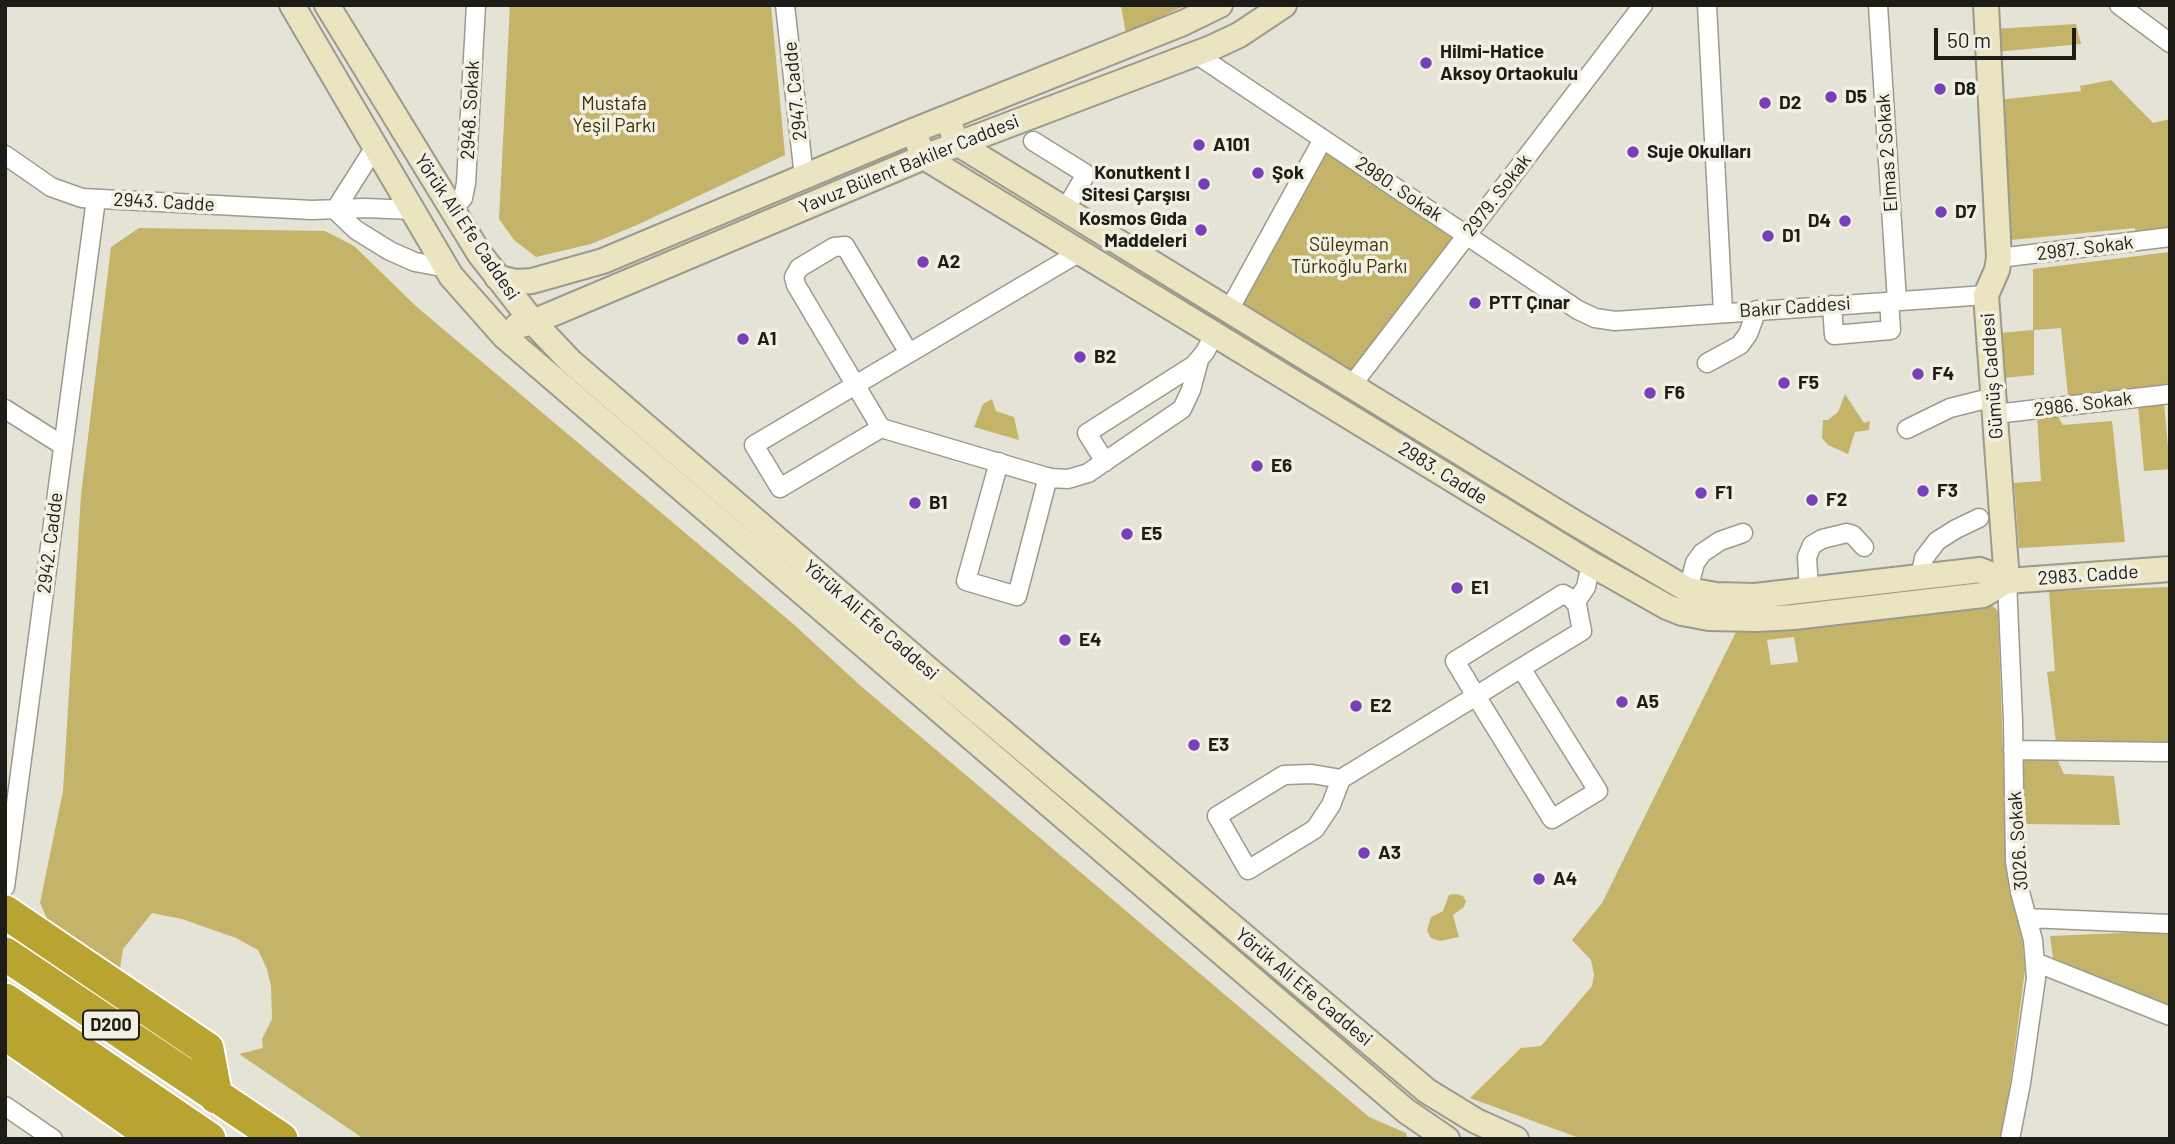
<!DOCTYPE html>
<meta charset="utf-8">
<style>
body{margin:0}
#map{position:relative;width:2175px;height:1144px;overflow:hidden;background:#e5e3d5;font-family:Barlow,sans-serif}
canvas{display:block}
.frame{position:absolute;inset:0;border:7px solid #1d1c17;pointer-events:none}
.scale{position:absolute;left:1934px;top:28px;width:142px;height:32px;box-sizing:border-box;border:4px solid #1d1c17;border-top:0;padding-left:9px;font-size:21px;line-height:24px;white-space:nowrap;color:#1d1c17;-webkit-text-stroke:5px #f2f0e2;paint-order:stroke}
</style>
<div id="map">
<canvas width="2175" height="1144"></canvas>
<div class="frame"></div>
<div class="scale">50 m</div>
</div>
<script>
const ctx = document.querySelector('canvas').getContext('2d');
ctx.lineJoin = 'round';
function fillPath(path, color) {
  ctx.fillStyle = color;
  ctx.fill(path, 'evenodd');
}
function toPath(rows) {
  const path = new Path2D();
  for (const r of rows) {
    path.moveTo(r[0], r[1]);
    for (let i = 2; i < r.length; i += 2) path.lineTo(r[i], r[i + 1]);
  }
  return path;
}
function strokePath(path, color, width, dash) {
  ctx.strokeStyle = color;
  ctx.lineWidth = width;
  ctx.lineCap = dash ? 'butt' : 'round';
  ctx.setLineDash(dash || []);
  ctx.stroke(path);
}
function write(font, color, halo, rows, align = 'center') {
  ctx.font = font + ' Barlow,sans-serif';
  ctx.lineWidth = 7;
  ctx.setLineDash([]);
  ctx.textBaseline = 'middle';
  ctx.strokeStyle = halo;
  ctx.fillStyle = color;
  for (const [text, x, y, turn = 0] of rows) {
    ctx.save();
    ctx.translate(x, y);
    ctx.rotate((+turn || 0) * Math.PI / 180);
    ctx.textAlign = isNaN(turn) ? turn : align;
    if (halo) ctx.strokeText(text, 0, 0);
    ctx.fillText(text, 0, 0);
    ctx.restore();
  }
}
fillPath(toPath([
 [510,5,771,5,785,155,637,225,591,244,536,257,514,240,499,219],
 [1121,5,1186,5,1126,34],
 [2076,24,2081,44,1995,52,1994,29],
 [2111,80,2153,123,2170,119,2170,228,2136,234,2135,228,2011,240,2006,246,1998,100,2081,91,2080,86],
 [1323,139,1466,235,1352,385,1229,310],
 [139,228,325,231,354,246,418,308,791,622,862,687,1369,1117,1406,1133,1407,1139,364,1139,239,1054,263,1048,262,1039,272,1019,271,986,267,969,258,950,236,938,182,919,152,913,123,949,119,975,49,923,40,903,63,791,81,495,111,247],
 [2170,252,2170,386,2068,396,2061,328,2034,330,2034,375,2003,378,2000,333,2033,330,2033,269],
 [1845,394,1864,423,1870,421,1869,430,1855,432,1848,454,1828,445,1822,438,1823,420,1828,420,1838,412],
 [992,399,996,411,1014,417,1019,440,974,427,983,404],
 [2164,403,2170,469,2144,471,2138,405],
 [2056,413,2063,425,2112,421,2125,542,2019,548,2014,483,2041,481,2037,415],
 [2170,587,2170,742,2136,745,2056,742,2047,672,2055,671,2049,591],
 [1991,604,1998,611,2007,868,2023,944,2025,970,2003,1139,1582,1139,1470,1098,1521,1048,1541,1046,1592,986,1594,974,1591,960,1572,940,1602,903,1737,630],
 [1794,637,1798,662,1771,665,1767,640],
 [2022,759,2058,761,2064,774,2114,776,2120,825,2022,824],
 [1456,894,1463,896,1466,901,1464,907,1453,915,1459,937,1440,941,1431,938,1427,931,1431,917,1443,911,1449,895],
 [2170,931,2170,1006,2053,958,2050,936]
]), '#c3b469');
const street = toPath([
 [785,5,804,177],
 [1707,5,1723,312],
 [1878,5,1897,301],
 [2119,5,2170,43],
 [1196,54,1578,310,1595,318,1615,321,1986,295],
 [1033,141,1086,174,1065,210],
 [375,147,335,210,356,230,390,251,415,262,447,268],
 [5,155,51,187,82,198,312,210,365,208,413,210],
 [452,209,463,198,466,183,476,5],
 [1999,258,2170,237],
 [1832,305,1834,335,1891,330,1889,301],
 [1229,310,1323,139],
 [909,353,845,246,834,247,799,268,794,277,796,285,881,428,1050,478,1068,479,1088,473,1182,409,1191,390,1199,360],
 [1707,363,1740,345,1748,334,1757,310],
 [1352,385,1643,5],
 [5,409,62,445],
 [1995,414,2170,394],
 [881,428,780,488,754,445,1080,252],
 [1907,429,1950,408,1994,397],
 [999,462,966,581,1017,596,1048,477],
 [1105,462,1087,433,1194,365,1205,352,1215,333],
 [1920,578,1924,558,1937,541,1956,529,1979,518],
 [2007,581,2013,721,2015,861,2020,892,2033,940,2036,978,2021,1083,2010,1139],
 [1688,590,1695,563,1702,553,1720,541,1743,533],
 [1809,591,1807,557,1812,545,1822,539,1847,533,1853,535,1864,547],
 [1576,602,1586,587,1591,564],
 [2013,750,2170,752],
 [1341,779,1312,774,1284,775,1217,816,1248,870,1315,829,1331,805,1341,779,1476,696,1521,668,1582,631,1577,605,1572,599,1563,594,1455,661,1476,696,1552,819,1598,791,1521,668],
 [5,887,96,199],
 [2027,918,2170,924],
 [2035,962,2170,1016],
 [5,1106,53,1139]
]);
const secondary = toPath([
 [292,5,451,276,505,337,1406,1111,1447,1139],
 [327,5,479,253,533,322,570,361,928,669,1427,1091,1476,1121,1516,1139],
 [1986,5,1999,258,1997,270,1986,295,2007,581],
 [947,118,957,143,1570,520,1688,590,1716,595,1755,596,1980,570,2007,581,2170,569],
 [913,131,924,157,1591,564,1667,607,1682,613,1709,618,1757,619,1794,617,1983,595,2007,581],
 [497,277,515,282,532,281,603,261,913,131,1183,23,1220,5],
 [517,326,533,322,924,157,1211,48,1239,35,1284,5]
]);
const highway = toPath([
 [5,912,207,1049,216,1097],
 [5,954,281,1139],
 [5,1000,209,1139],
 [5,1033,144,1130,192,1127]
]);
strokePath(street, '#9c9a8e', 21);
strokePath(secondary, '#9c9a8e', 28);
strokePath(highway, '#fff', 37);
strokePath(street, '#fff', 18);
strokePath(secondary, '#eae4c1', 24);
strokePath(highway, '#baa431', 33);
for (const [x, y, r, color] of [
 [1426,63,7,"#7740b7"],
 [1940,89,7,"#7740b7"],
 [1831,97,7,"#7740b7"],
 [1765,103,7,"#7740b7"],
 [1199,145,7,"#7740b7"],
 [1633,152,7,"#7740b7"],
 [1258,173,7,"#7740b7"],
 [1204,184,7,"#7740b7"],
 [1941,212,7,"#7740b7"],
 [1845,221,7,"#7740b7"],
 [1201,230,7,"#7740b7"],
 [1768,236,7,"#7740b7"],
 [923,262,7,"#7740b7"],
 [1475,303,7,"#7740b7"],
 [743,339,7,"#7740b7"],
 [1080,357,7,"#7740b7"],
 [1918,374,7,"#7740b7"],
 [1784,383,7,"#7740b7"],
 [1650,393,7,"#7740b7"],
 [1257,466,7,"#7740b7"],
 [1923,491,7,"#7740b7"],
 [1701,493,7,"#7740b7"],
 [1812,500,7,"#7740b7"],
 [915,503,7,"#7740b7"],
 [1127,534,7,"#7740b7"],
 [1457,588,7,"#7740b7"],
 [1065,640,7,"#7740b7"],
 [1622,702,7,"#7740b7"],
 [1356,706,7,"#7740b7"],
 [1194,745,7,"#7740b7"],
 [1364,853,7,"#7740b7"],
 [1539,879,7,"#7740b7"]
]) {
  const dot = new Path2D();
  dot.arc(x, y, r, 0, 2 * Math.PI);
  ctx.fillStyle = color;
  ctx.fill(dot);
  strokePath(dot, '#f2f0e2', 2.5);
}
for (const [x, y, w] of [
 [111,1025,56]
]) {
  const box = new Path2D();
  box.roundRect(x - w / 2, y - 14.5, w, 29, 5);
  ctx.fillStyle = '#f2f0e2';
  ctx.fill(box);
  strokePath(box, '#1d1c17', 2);
}
write('bold 18px', '#1d1c17', null, [
 ["D200",111,1025]
]);
write('bold 19px', '#1d1c17', '#f2f0e2', [
 ["Hilmi-Hatice",1440,52],
 ["Aksoy Ortaokulu",1440,74],
 ["D8",1954,89],
 ["D5",1845,97],
 ["D2",1779,103],
 ["A101",1213,145],
 ["Suje Okulları",1647,152],
 ["Konutkent I",1190,173,"right"],
 ["Sitesi Çarşısı",1190,195,"right"],
 ["Şok",1272,173],
 ["D7",1955,212],
 ["Kosmos Gıda",1187,219,"right"],
 ["Maddeleri",1187,241,"right"],
 ["D4",1831,221,"right"],
 ["D1",1782,236],
 ["A2",937,262],
 ["PTT Çınar",1489,303],
 ["A1",757,339],
 ["B2",1094,357],
 ["F4",1932,374],
 ["F5",1798,383],
 ["F6",1664,393],
 ["E6",1271,466],
 ["F3",1937,491],
 ["F1",1715,493],
 ["F2",1826,500],
 ["B1",929,503],
 ["E5",1141,534],
 ["E1",1471,588],
 ["E4",1079,640],
 ["A5",1636,702],
 ["E2",1370,706],
 ["E3",1208,745],
 ["A3",1378,853],
 ["A4",1553,879]
], 'left');
write('19px', '#1d1c17', '#f2f0e2', [
 ["2947. Cadde",795,91,-96],
 ["2948. Sokak",470,110,-87],
 ["Elmas 2 Sokak",1887,153,-94],
 ["Yavuz Bülent Bakiler Caddesi",909,164,-22],
 ["2980. Sokak",1399,189,34],
 ["2979. Sokak",1497,195,-52],
 ["2943. Cadde",164,202,3],
 ["Yörük Ali Efe Caddesi",467,227,56],
 ["2987. Sokak",2085,248,-7],
 ["Bakır Caddesi",1795,307,-4],
 ["Gümüş Caddesi",1992,376,-94],
 ["2986. Sokak",2083,404,-7],
 ["2983. Cadde",1443,473,32],
 ["2942. Cadde",50,543,-83],
 ["2983. Cadde",2088,575,-4],
 ["Yörük Ali Efe Caddesi",871,620,41],
 ["3026. Sokak",2018,841,-94],
 ["Yörük Ali Efe Caddesi",1304,987,40]
]);
write('19px', '#3b3304', '#f2f0e2', [
 ["Mustafa",614,104],
 ["Yeşil Parkı",614,126],
 ["Süleyman",1349,245],
 ["Türkoğlu Parkı",1349,267]
]);
</script>
